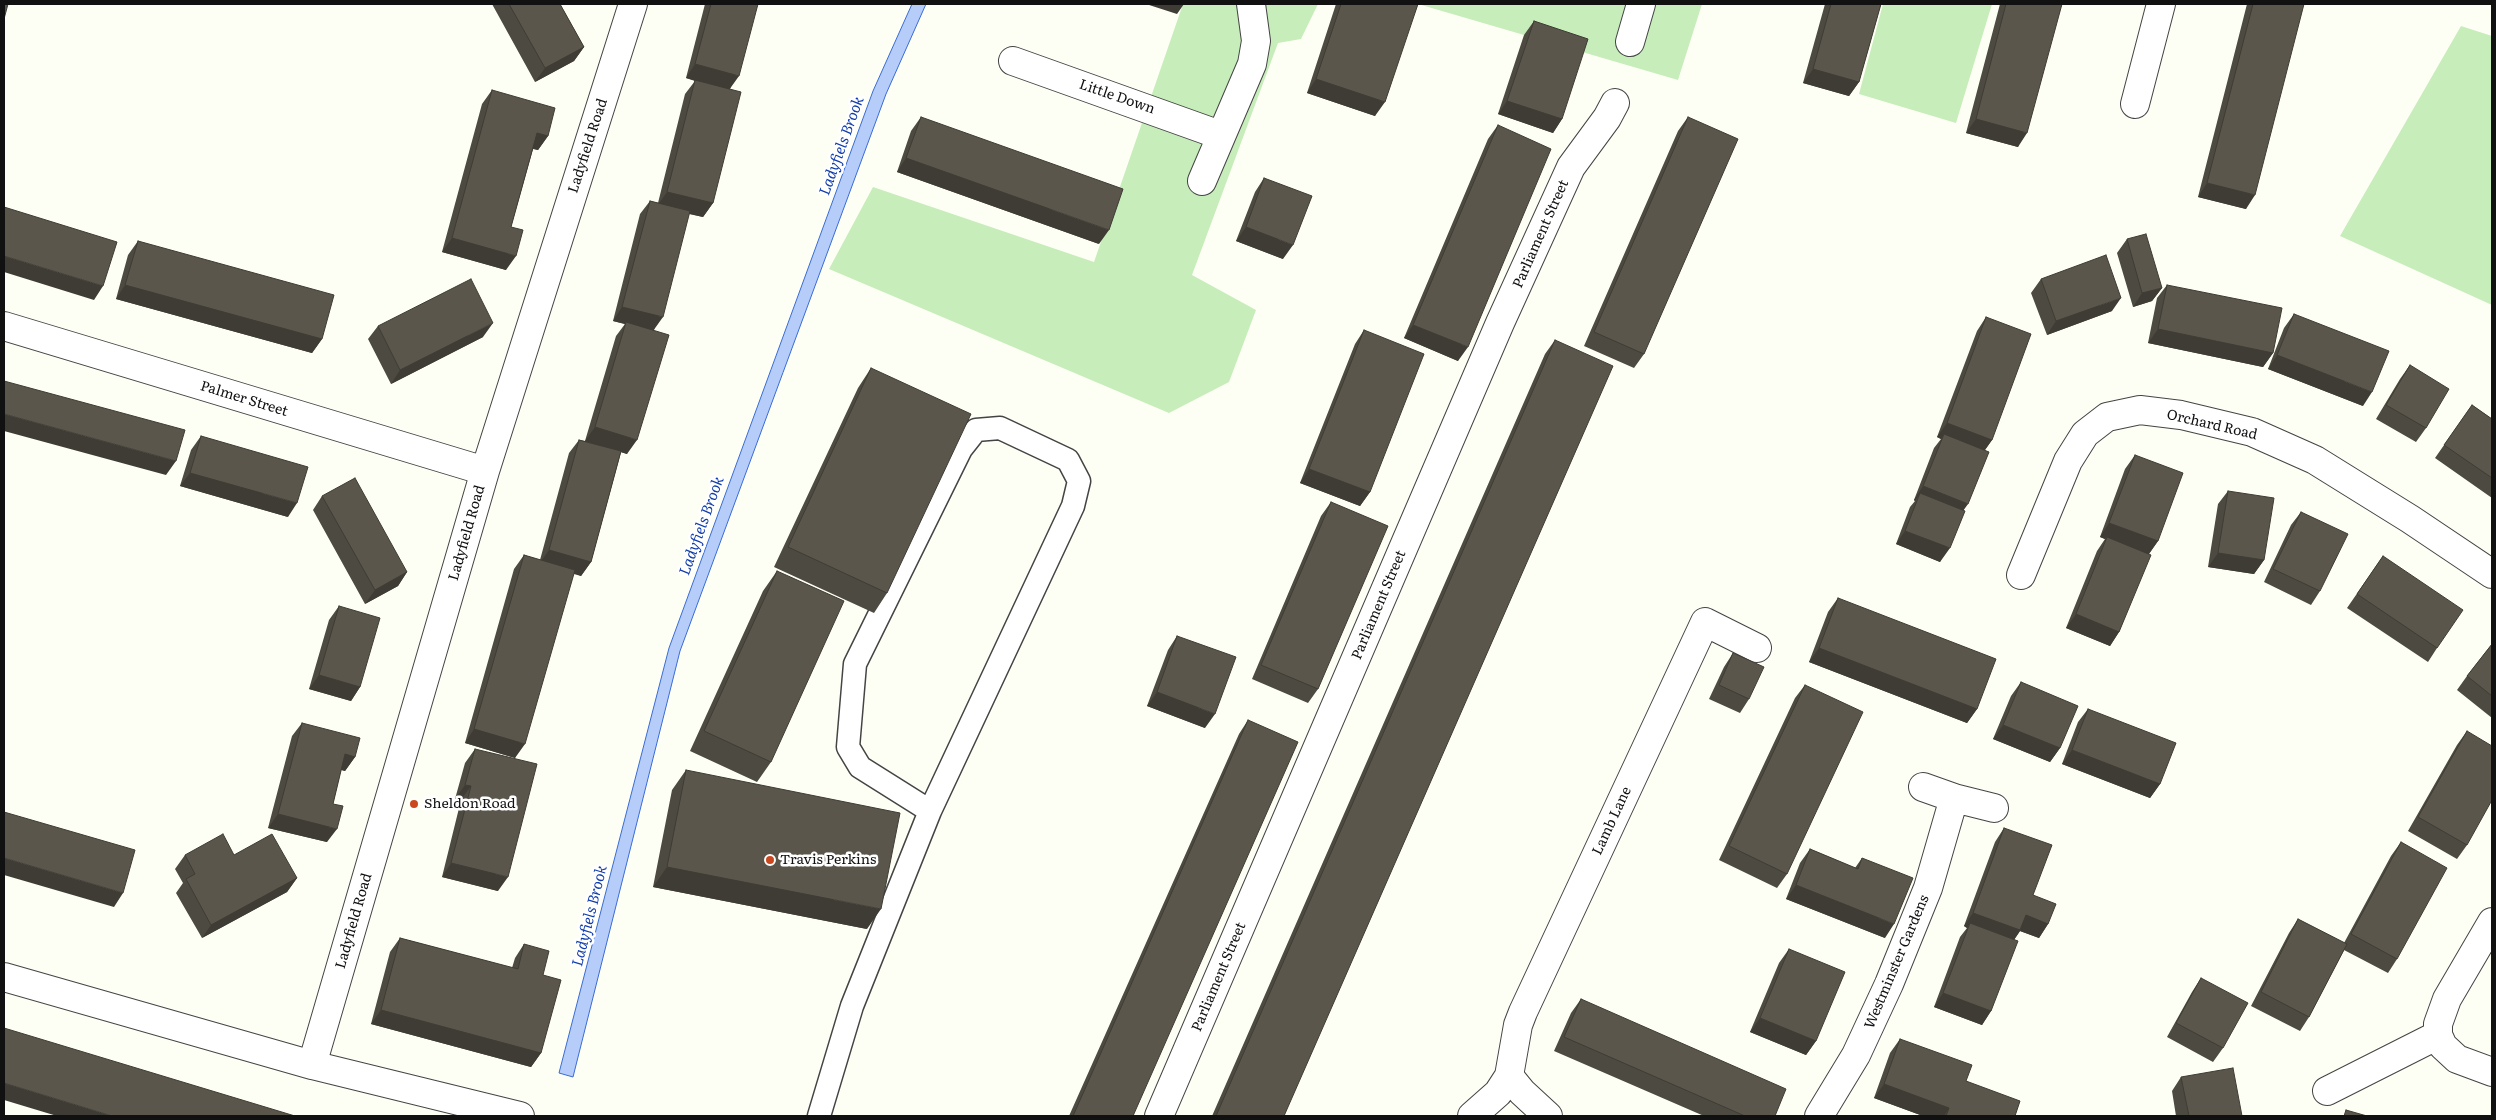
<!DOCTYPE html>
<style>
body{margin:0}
#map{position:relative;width:2496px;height:1120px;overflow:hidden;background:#fefff4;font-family:Literata,serif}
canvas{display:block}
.frame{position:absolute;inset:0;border:5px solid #111;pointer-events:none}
</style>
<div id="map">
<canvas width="2496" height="1120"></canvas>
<div class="frame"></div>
</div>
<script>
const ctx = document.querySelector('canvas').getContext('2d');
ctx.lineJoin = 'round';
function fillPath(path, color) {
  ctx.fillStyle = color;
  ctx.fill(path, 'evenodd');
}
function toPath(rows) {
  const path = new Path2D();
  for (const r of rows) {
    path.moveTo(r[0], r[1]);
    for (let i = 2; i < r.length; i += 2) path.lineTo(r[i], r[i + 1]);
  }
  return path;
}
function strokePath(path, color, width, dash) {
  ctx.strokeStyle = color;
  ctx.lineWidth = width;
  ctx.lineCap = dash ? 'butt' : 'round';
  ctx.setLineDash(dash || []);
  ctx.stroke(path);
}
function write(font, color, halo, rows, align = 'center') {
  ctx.font = font + ' Literata,serif';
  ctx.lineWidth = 5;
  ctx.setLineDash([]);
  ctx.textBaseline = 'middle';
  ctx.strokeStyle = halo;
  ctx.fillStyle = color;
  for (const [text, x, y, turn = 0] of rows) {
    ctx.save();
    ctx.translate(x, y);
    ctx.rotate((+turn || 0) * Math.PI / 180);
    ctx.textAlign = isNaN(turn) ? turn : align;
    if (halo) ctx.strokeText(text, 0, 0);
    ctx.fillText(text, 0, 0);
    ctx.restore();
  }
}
fillPath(toPath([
 [1183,4,1318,4,1301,39,1278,43,1192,275,1256,310,1229,382,1169,413,829,269,873,187,1094,262],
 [1418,4,1702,4,1678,80],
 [1883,4,1992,4,1956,123,1859,94],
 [2461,26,2492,36,2492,305,2340,236]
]), '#c7edbb');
const water = toPath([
 [912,4,926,4,886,94,680,651,573,1077,559,1073,669,648,873,91,912,4]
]);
fillPath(water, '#b6cdf9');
strokePath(water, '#396bd5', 1);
const service = toPath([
 [819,1116,852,1006,930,811,1073,506,1079,481,1068,460,1000,428,976,430,961,449,855,664,848,747,860,767,930,811]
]);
const minor = toPath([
 [1630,42,1641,4],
 [1013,61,1220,135],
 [2135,104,2161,4],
 [1202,181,1252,64,1256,41,1251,4],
 [4,326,485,471],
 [2021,575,2068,461,2085,434,2107,417,2140,410,2181,415,2252,432,2315,460,2410,519,2492,574],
 [1923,787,1954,798],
 [2492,922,2447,999,2438,1024,2438,1035,2443,1046,2457,1059,2492,1072],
 [4,977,312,1065,520,1116],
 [312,1065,485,471,633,4],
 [2327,1091,2438,1035],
 [1159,1116,1500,323,1571,167,1607,118,1615,103],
 [1472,1116,1498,1093,1509,1076],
 [1548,1116,1522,1092,1509,1076,1518,1025,1523,1012,1705,622,1757,648],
 [1819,1116,1856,1055,1889,984,1928,888,1954,798,1994,808]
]);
strokePath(service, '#444', 25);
strokePath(minor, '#444', 30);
strokePath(service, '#fff', 22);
strokePath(minor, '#fff', 28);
fillPath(toPath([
 [492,4,560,4,584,47,574,61,535,82],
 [705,4,758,4,730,89,713,203,703,217,689,214,654,330,627,454,621,452,591,562,581,576,574,573,515,758,465,743,514,569,524,555,540,560,569,453,579,440,585,441,616,336,625,324,613,321,640,214,650,201,658,203,685,94,695,81,686,78],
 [1336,4,1418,4,1375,116,1307,93],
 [1825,4,1881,4,1859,82,1849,96,1803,83],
 [2000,4,2062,4,2018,147,1966,133],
 [2247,4,2304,4,2246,209,2198,197],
 [1534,21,1562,119,1553,133,1498,114,1524,35],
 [492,90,548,136,538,150,533,149,511,227,506,270,442,252,482,104],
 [921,117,1099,244,897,172,911,131],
 [1688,117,1644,354,1634,368,1584,346,1678,131],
 [1498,125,1458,361,1404,338,1488,139],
 [1264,178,1283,259,1236,241,1255,192],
 [2127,239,2162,288,2152,301,2133,307,2117,253],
 [138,241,322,339,312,353,116,299,128,255],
 [2041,279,2112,311,2047,335,2031,293],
 [2167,285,2273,353,2263,367,2148,343,2157,298],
 [2294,314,2363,406,2268,369,2284,328],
 [1986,317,1992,440,1985,450,1963,511,1940,562,1896,544,1910,507,1915,501,1914,500,1934,448,1941,439,1937,437,1977,331],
 [378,326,483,337,391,384,368,339],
 [1364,330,1370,492,1360,506,1300,483,1355,344],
 [1555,340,1284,1116,1212,1116,1545,354],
 [2410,365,2426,428,2416,442,2376,419,2400,379],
 [871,368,887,593,874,613,774,567,858,388],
 [2472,405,2492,419,2492,498,2435,458],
 [201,436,288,517,180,486,191,450],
 [2135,455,2158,541,2149,554,2119,632,2110,646,2066,628,2097,551,2105,539,2100,537,2125,469],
 [2228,491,2264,560,2254,574,2208,567,2218,504],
 [322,496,407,572,398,586,365,604,313,510],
 [1331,502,1318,689,1308,703,1252,679,1321,516],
 [2301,512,2320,591,2311,605,2264,582,2291,525],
 [2383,556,2437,648,2428,662,2347,608],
 [777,571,771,762,757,782,690,751,763,591],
 [1838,598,1977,709,1967,723,1809,662,1828,612],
 [339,606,360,687,351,701,309,689,329,620],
 [1177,636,1205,728,1147,706,1168,650],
 [2492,644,2492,718,2457,690,2467,676],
 [1733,653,1749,699,1740,713,1709,699,1724,667],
 [2021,682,2060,748,2050,762,1993,739,2011,696],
 [1805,685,1787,874,1777,888,1719,860,1795,698],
 [2088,709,2160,784,2150,798,2062,764,2078,722],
 [1248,720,1133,1116,1069,1116,1239,734],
 [302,723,355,757,345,771,341,770,333,804,327,842,268,828,292,736],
 [2467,731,2467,845,2457,859,2408,831,2457,745],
 [475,749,498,891,442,877,461,800,455,799,465,763],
 [686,770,867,929,653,887,672,790],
 [2004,828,2033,895,2048,924,2039,938,2020,931,2014,940,1991,1011,1982,1025,1934,1007,1960,937,1967,928,1964,926,1995,842],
 [2401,842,2397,959,2388,973,2344,950,2309,1017,2300,1031,2251,1006,2289,933,2298,919,2344,943,2391,856],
 [1810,849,1855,868,1862,858,1885,938,1786,899,1800,863],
 [185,855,234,855,297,878,287,892,202,938,176,893,183,883,175,869],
 [400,938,512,968,515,958,524,944,543,975,541,1053,531,1067,371,1024,390,952],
 [1789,949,1816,1041,1806,1055,1750,1032,1779,963],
 [2201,978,2223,1048,2213,1062,2167,1037,2192,992],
 [1581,999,1775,1116,1704,1116,1554,1051,1571,1013],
 [1900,1039,1966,1081,2015,1116,1923,1116,1874,1098,1890,1053],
 [2181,1077,2242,1116,2176,1116,2172,1091]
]), '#4d4a41');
fillPath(toPath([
 [1146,4,1184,4,1177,14],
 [584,47,574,61,535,82,545,68],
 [695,64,739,76,729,90,686,78],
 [1813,69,1859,82,1849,96,1803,83],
 [1316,79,1385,102,1375,116,1307,93],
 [1507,101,1562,119,1553,133,1498,114],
 [1976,119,2027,133,2018,147,1966,133],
 [537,133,548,136,538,150,527,147],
 [906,158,1109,230,1099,244,897,172],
 [2207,183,2255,195,2246,209,2198,197],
 [667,192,713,203,703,217,657,206],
 [1246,227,1293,245,1283,259,1236,241],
 [452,238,516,256,506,270,442,252],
 [4,256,103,286,94,300,4,272],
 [125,285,322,339,312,353,116,299],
 [2162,288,2152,301,2133,307,2142,293],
 [2121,298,2112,311,2047,335,2056,321],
 [622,307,663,317,653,331,626,322,625,324,613,321],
 [493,323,483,337,391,384,400,370],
 [1413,325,1468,347,1458,361,1404,338],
 [2158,329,2273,353,2263,367,2148,343],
 [2277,355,2372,392,2363,406,2268,369],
 [4,414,176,461,166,475,4,431],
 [1947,423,1992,440,1982,454,1944,434,1941,439,1937,437],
 [595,427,637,440,627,454,585,441],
 [1309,469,1370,492,1360,506,1300,483],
 [190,473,297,503,288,517,180,486],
 [1923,486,1968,504,1958,518,1920,493,1915,501,1914,500],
 [2109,523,2158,541,2148,555,2107,537,2105,539,2100,537],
 [1905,531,1950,548,1940,562,1896,544],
 [549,550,591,562,581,576,539,564],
 [2218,553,2264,560,2254,574,2208,567],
 [407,572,398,586,365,604,375,590],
 [2076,614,2119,632,2110,646,2066,628],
 [1819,648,1977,709,1967,723,1809,662],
 [319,675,360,687,351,701,309,689],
 [1157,692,1215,714,1205,728,1147,706],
 [2003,725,2060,748,2050,762,1993,739],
 [474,729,525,744,515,758,465,743],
 [2072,750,2160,784,2150,798,2062,764],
 [345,754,355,757,345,771,336,768],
 [465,785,471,786,461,800,455,799],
 [278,814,337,829,327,842,268,828],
 [4,858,123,893,114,907,4,875],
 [451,863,508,877,498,891,442,877],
 [667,867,881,909,867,929,653,887],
 [297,878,287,892,202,938,211,925],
 [1796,885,1894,924,1885,938,1786,899],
 [1973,913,2026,915,2048,924,2039,938,2020,931,2011,944,1970,923,1967,928,1964,926],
 [1943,993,1991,1011,1982,1025,1934,1007],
 [381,1010,541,1053,531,1067,371,1024],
 [1760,1018,1816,1041,1806,1055,1750,1032],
 [4,1083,112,1116,57,1116,4,1100],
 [1884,1084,1949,1108,1944,1116,1923,1116,1874,1098]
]), '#3f3c35');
const building = toPath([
 [4,4,8,4,4,19,4,4],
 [509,4,560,4,584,47,545,68,509,4],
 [711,4,758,4,739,76,695,64,711,4],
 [1341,4,1418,4,1385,102,1316,79,1341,4],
 [1831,4,1881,4,1859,82,1813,69,1831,4],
 [2006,4,2062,4,2027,133,1976,119,2006,4],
 [2253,4,2304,4,2255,195,2207,183,2253,4],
 [1534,21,1588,39,1562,119,1507,101,1534,21],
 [695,80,741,92,713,203,667,192,695,80],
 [492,90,555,108,548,136,537,133,511,227,523,230,516,256,452,238,492,90],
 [921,117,1123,189,1109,230,906,158,921,117],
 [1688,117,1738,139,1644,354,1594,332,1688,117],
 [1498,125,1551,149,1468,347,1413,325,1498,125],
 [1264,178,1312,196,1293,245,1246,227,1264,178],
 [650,201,690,211,663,317,622,307,650,201],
 [4,207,117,242,103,286,4,256,4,207],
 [2146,234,2162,288,2142,293,2127,239,2146,234],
 [138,241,334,295,322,339,125,285,138,241],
 [2106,255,2121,298,2056,321,2041,279,2106,255],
 [471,279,493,323,400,370,378,326,471,279],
 [2167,285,2282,308,2273,353,2158,329,2167,285],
 [2294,314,2389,351,2372,392,2277,355,2294,314],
 [1986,317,2031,334,1992,440,1947,423,1986,317],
 [626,322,669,335,637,440,595,427,626,322],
 [1364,330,1424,354,1370,492,1309,469,1364,330],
 [1555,340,1613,366,1284,1116,1216,1116,1555,340],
 [2410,365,2449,389,2426,428,2386,405,2410,365],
 [871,368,971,414,887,593,788,547,871,368],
 [4,381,185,430,176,461,4,414,4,381],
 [2472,405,2492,419,2492,478,2444,445,2472,405],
 [1944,434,1989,452,1968,504,1923,486,1944,434],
 [201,436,308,467,297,503,190,473,201,436],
 [579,440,621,451,591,562,549,550,579,440],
 [2135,455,2183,473,2158,541,2109,523,2135,455],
 [355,478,407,572,375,590,322,496,355,478],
 [2228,491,2274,498,2264,560,2218,553,2228,491],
 [1920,493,1965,511,1950,548,1905,531,1920,493],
 [1331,502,1388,526,1318,689,1261,665,1331,502],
 [2301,512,2348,534,2320,591,2273,569,2301,512],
 [2107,537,2151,555,2119,632,2076,614,2107,537],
 [524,555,575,570,525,744,474,729,524,555],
 [2383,556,2463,610,2437,648,2357,594,2383,556],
 [777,571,844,601,771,762,704,731,777,571],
 [1838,598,1996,659,1977,709,1819,648,1838,598],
 [339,606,380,618,360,687,319,675,339,606],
 [1177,636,1236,657,1215,714,1157,692,1177,636],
 [2492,644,2492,696,2467,676,2492,644],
 [1733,653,1764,667,1749,699,1719,685,1733,653],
 [2021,682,2078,706,2060,748,2003,725,2021,682],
 [1805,685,1863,712,1787,874,1729,846,1805,685],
 [2088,709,2176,743,2160,784,2072,750,2088,709],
 [1248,720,1298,742,1133,1116,1073,1116,1248,720],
 [302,723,360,738,355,757,345,754,333,804,343,806,337,829,278,814,302,723],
 [2467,731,2492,746,2492,800,2467,845,2418,817,2467,731],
 [475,749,537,764,508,877,451,863,471,786,465,785,475,749],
 [686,770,900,813,881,909,667,867,686,770],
 [4,812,135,850,123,893,4,858,4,812],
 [2004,828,2052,845,2033,895,2056,904,2048,924,2026,915,2020,930,1973,913,2004,828],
 [223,834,234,855,272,834,297,878,211,925,186,879,195,874,185,855,223,834],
 [2401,842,2447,868,2397,959,2351,934,2401,842],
 [1810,849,1858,869,1862,858,1913,878,1894,924,1796,885,1810,849],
 [2298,919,2347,944,2309,1017,2261,992,2298,919],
 [1970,923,2018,941,1991,1011,1943,993,1970,923],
 [400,938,518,969,524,944,549,951,543,975,561,980,541,1053,381,1010,400,938],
 [1789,949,1845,972,1816,1041,1760,1018,1789,949],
 [2201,978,2248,1003,2223,1048,2176,1023,2201,978],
 [1581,999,1786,1089,1775,1116,1745,1116,1564,1037,1581,999],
 [4,1028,295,1116,112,1116,4,1083,4,1028],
 [1900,1039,1972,1065,1966,1081,2020,1101,2015,1116,1946,1116,1949,1108,1884,1084,1900,1039],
 [2233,1068,2242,1116,2189,1116,2181,1077,2233,1068],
 [2346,1110,2367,1116,2344,1116,2346,1110]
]);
fillPath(building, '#5a564c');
strokePath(building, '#3f3c35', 1);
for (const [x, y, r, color] of [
 [414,804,5,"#ca4720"],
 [770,860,5,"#ca4720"]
]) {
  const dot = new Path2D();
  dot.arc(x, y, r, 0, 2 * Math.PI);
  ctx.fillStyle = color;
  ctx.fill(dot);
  strokePath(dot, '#fff', 2);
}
write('14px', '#111', '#fff', [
 ["Little Down",1117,97,19],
 ["Ladyfield Road",588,146,-72],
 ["Parliament Street",1541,234,-66],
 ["Palmer Street",244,399,17],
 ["Orchard Road",2212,425,13],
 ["Ladyfield Road",467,533,-74],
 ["Parliament Street",1379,605,-67],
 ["Lamb Lane",1612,821,-65],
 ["Ladyfield Road",354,921,-74],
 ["Westminster Gardens",1897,962,-67],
 ["Parliament Street",1219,977,-67]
]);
write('14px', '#111', '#fff', [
 ["Sheldon Road",424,804],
 ["Travis Perkins",780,860]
], 'left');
write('italic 15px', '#113dab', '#fff', [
 ["Ladyfiels Brook",842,146,-70],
 ["Ladyfiels Brook",702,526,-70],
 ["Ladyfiels Brook",590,916,-76]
]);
</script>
